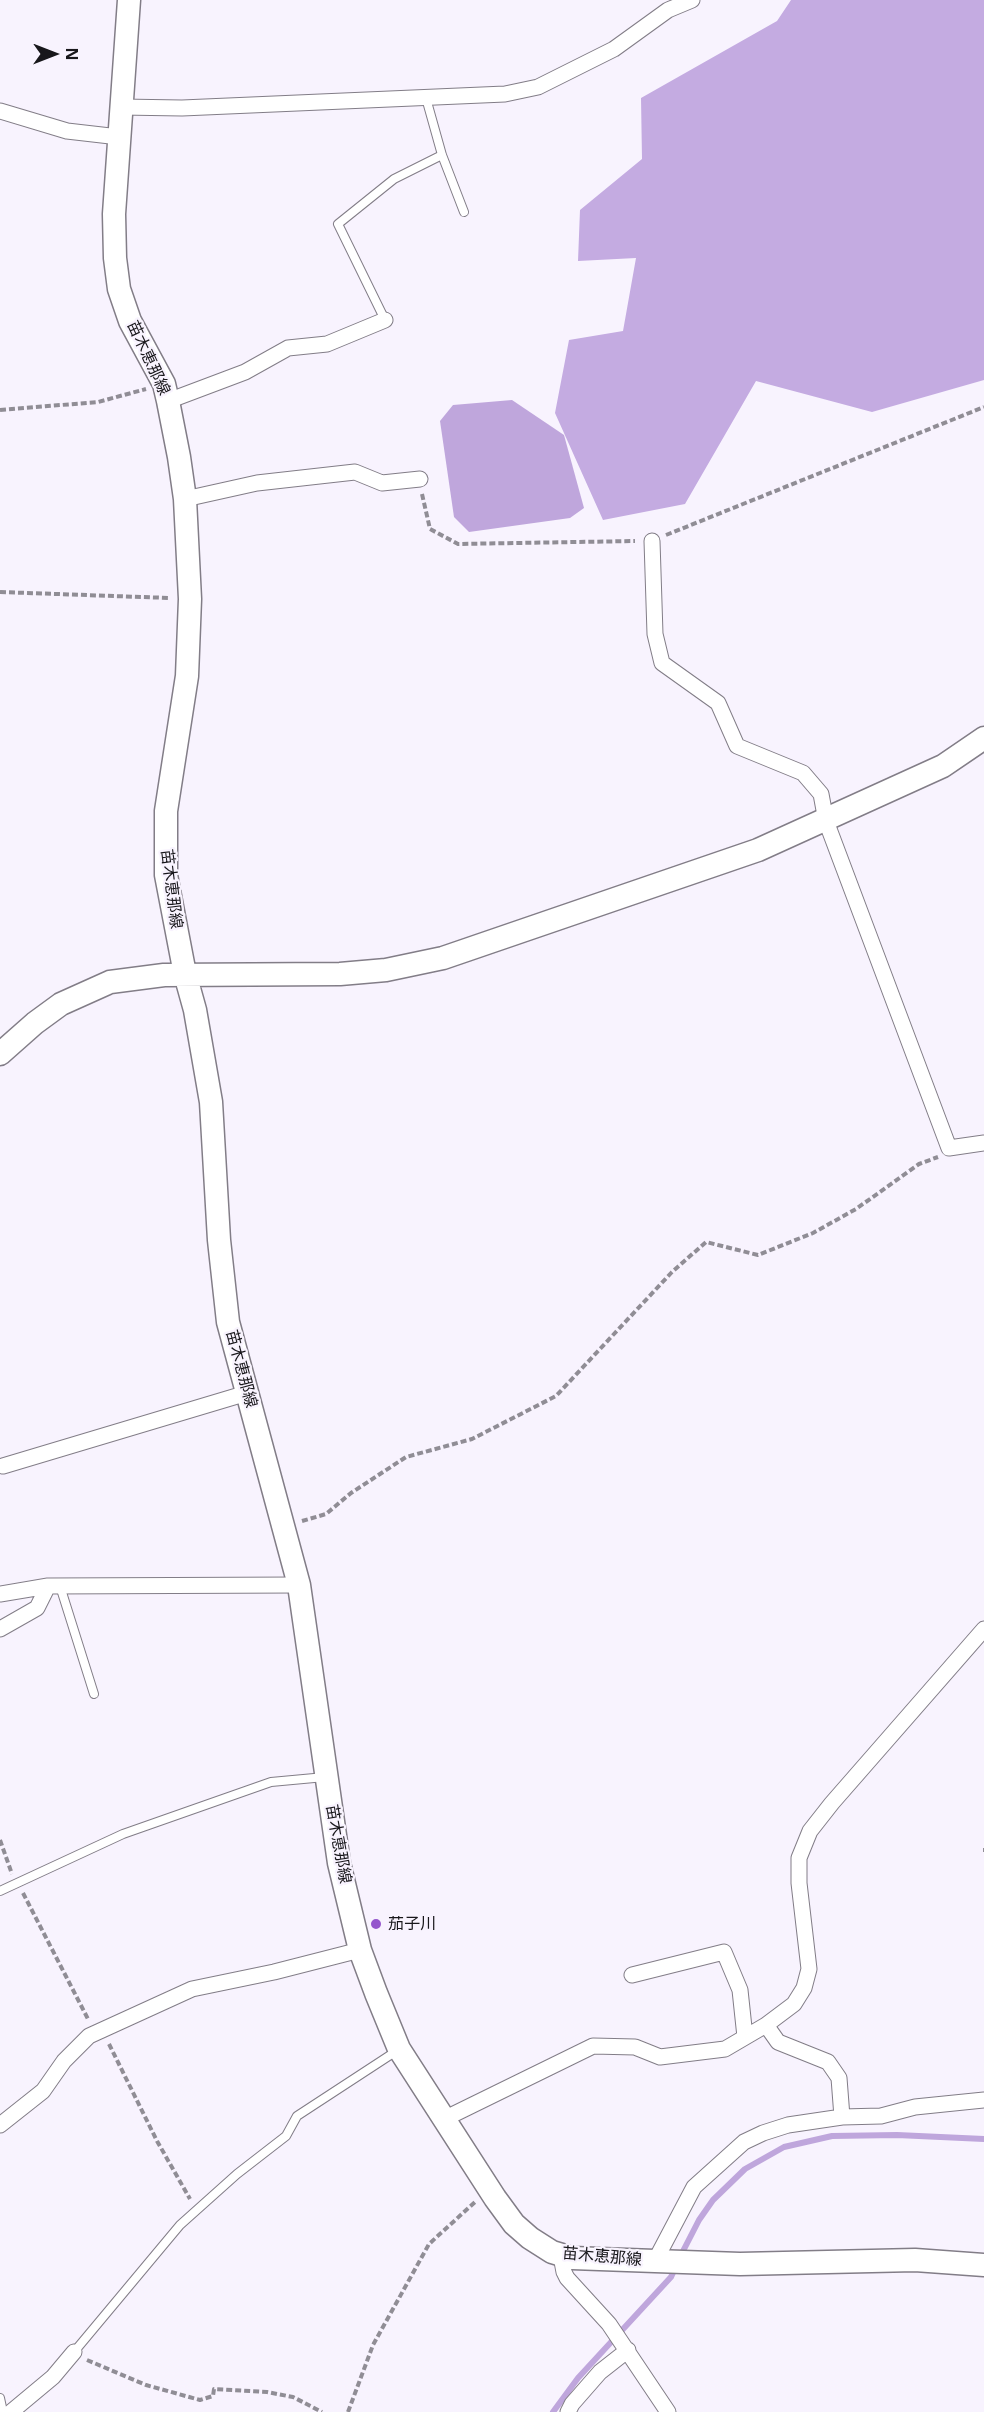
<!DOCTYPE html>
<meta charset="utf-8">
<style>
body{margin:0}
#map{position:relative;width:984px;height:2412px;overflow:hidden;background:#f8f3fe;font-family:"Open Sans",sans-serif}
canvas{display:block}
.north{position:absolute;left:24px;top:24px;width:60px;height:60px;-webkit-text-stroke:4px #f8f3fe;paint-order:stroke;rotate:90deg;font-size:16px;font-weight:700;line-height:24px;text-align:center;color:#18171b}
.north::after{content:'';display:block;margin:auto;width:21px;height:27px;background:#18171b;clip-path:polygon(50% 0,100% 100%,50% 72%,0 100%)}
</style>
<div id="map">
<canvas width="984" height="2412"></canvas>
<div class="north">N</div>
</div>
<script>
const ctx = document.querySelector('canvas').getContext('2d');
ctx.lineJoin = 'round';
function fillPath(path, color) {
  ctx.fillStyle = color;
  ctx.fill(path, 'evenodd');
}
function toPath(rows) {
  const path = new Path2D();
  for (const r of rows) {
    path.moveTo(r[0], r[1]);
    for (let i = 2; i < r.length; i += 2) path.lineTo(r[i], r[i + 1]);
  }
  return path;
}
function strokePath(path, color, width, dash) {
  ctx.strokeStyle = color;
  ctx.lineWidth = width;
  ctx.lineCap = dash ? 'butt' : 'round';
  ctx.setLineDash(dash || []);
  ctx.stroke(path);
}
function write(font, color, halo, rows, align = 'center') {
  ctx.font = font + ' "Open Sans","Noto Sans JP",sans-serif';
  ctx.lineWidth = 4.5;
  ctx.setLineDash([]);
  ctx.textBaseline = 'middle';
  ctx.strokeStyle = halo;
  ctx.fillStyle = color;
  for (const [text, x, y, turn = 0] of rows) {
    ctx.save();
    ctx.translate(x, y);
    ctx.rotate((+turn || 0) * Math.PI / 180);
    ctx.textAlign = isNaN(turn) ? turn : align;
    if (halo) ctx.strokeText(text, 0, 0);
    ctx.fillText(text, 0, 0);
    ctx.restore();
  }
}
fillPath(toPath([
 [791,0,984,0,984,380,872,412,756,381,685,504,603,520,555,413,569,340,623,331,636,258,578,261,580,210,642,159,641,98,777,21]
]), '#c4abe1');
fillPath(toPath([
 [512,400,564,435,584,508,570,518,469,532,454,517,440,421,453,405]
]), '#bfa6dc');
strokePath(toPath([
 [680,2257,699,2220,713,2200,745,2169,784,2147,832,2136,897,2135,984,2139],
 [553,2412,578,2378,671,2277,676,2266]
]), '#bfa6dc', 6);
const lane = toPath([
 [426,98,442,155,464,212],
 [385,320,338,224,394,179,442,155],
 [60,1586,94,1694],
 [0,1891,123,1834,271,1782,325,1777],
 [74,2352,180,2225,237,2174,286,2136,297,2116,398,2050],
 [0,2398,3,2412]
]);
const street = toPath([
 [121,107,182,108,505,94,538,87,614,49,668,10,692,0],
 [0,111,67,131,119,137],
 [168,401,245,372,288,348,327,344,385,320],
 [185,499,257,483,355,472,382,483,420,479],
 [652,541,655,634,662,663,718,703,737,746,803,773,821,794,826,821,949,1148,984,1143],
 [3,1466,247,1393],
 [0,1594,48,1586,299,1585],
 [0,1629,37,1608,48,1586],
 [632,1975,724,1952,740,1990,745,2037],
 [766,2025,794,2004,804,1988,809,1969,799,1883,799,1858,810,1831,832,1803,984,1629],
 [842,2117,881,2116,915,2107,984,2100],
 [444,2119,593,2046,635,2047,660,2057,725,2049,766,2025,778,2042,828,2062,839,2078,842,2117,788,2125,763,2133,744,2142,694,2187,655,2261],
 [0,2125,43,2091,64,2061,89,2036,192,1989,274,1972,360,1950],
 [561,2256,564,2272,567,2278,609,2324,668,2412],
 [11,2412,53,2377,74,2352],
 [568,2412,572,2404,600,2372,628,2350]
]);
const secondary = toPath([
 [129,0,114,214,115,258,119,289,130,321,164,384,168,401,179,457,185,499,190,599,187,676,166,811,166,875,185,974,195,1010,211,1102,219,1240,228,1322,299,1585,339,1863,360,1950,376,1993,399,2049,495,2198,514,2224,530,2238,552,2252,572,2258,655,2261,740,2264,915,2260,984,2265],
 [0,1054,35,1023,61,1004,110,982,164,975,340,974,386,970,443,958,758,850,943,766,984,738]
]);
strokePath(lane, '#827d87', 10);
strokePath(street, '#827d87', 17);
strokePath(secondary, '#827d87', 25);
strokePath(toPath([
 [0,410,98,402,146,389],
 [422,494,430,529,458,544,635,541],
 [666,535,984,407],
 [0,592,170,598],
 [302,1521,326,1514,351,1493,406,1457,472,1439,556,1396,672,1272,706,1242,758,1255,813,1233,856,1209,919,1164,938,1157],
 [0,1840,12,1874],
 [983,1850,984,1850],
 [23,1893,88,2019],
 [109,2044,157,2141,190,2199],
 [87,2360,146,2385,200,2400,213,2396,214,2389,267,2392,293,2397,322,2412],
 [348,2412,373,2345,429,2244,475,2202]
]), '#908d95', 4, [6, 3]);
strokePath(lane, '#fff', 8);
strokePath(street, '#fff', 15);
strokePath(secondary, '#fff', 22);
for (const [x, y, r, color] of [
 [376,1924,6,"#9456cc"]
]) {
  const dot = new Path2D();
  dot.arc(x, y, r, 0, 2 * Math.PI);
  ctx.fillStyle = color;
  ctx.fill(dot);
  strokePath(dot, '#f8f3fe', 2);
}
write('16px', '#18171b', '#f8f3fe', [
 ["苗木恵那線",148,358,65],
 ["苗木恵那線",171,889,83],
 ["苗木恵那線",241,1369,75],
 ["苗木恵那線",338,1844,80],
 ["苗木恵那線",602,2257,5]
]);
write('16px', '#18171b', '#f8f3fe', [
 ["茄子川",388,1924]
], 'left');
</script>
